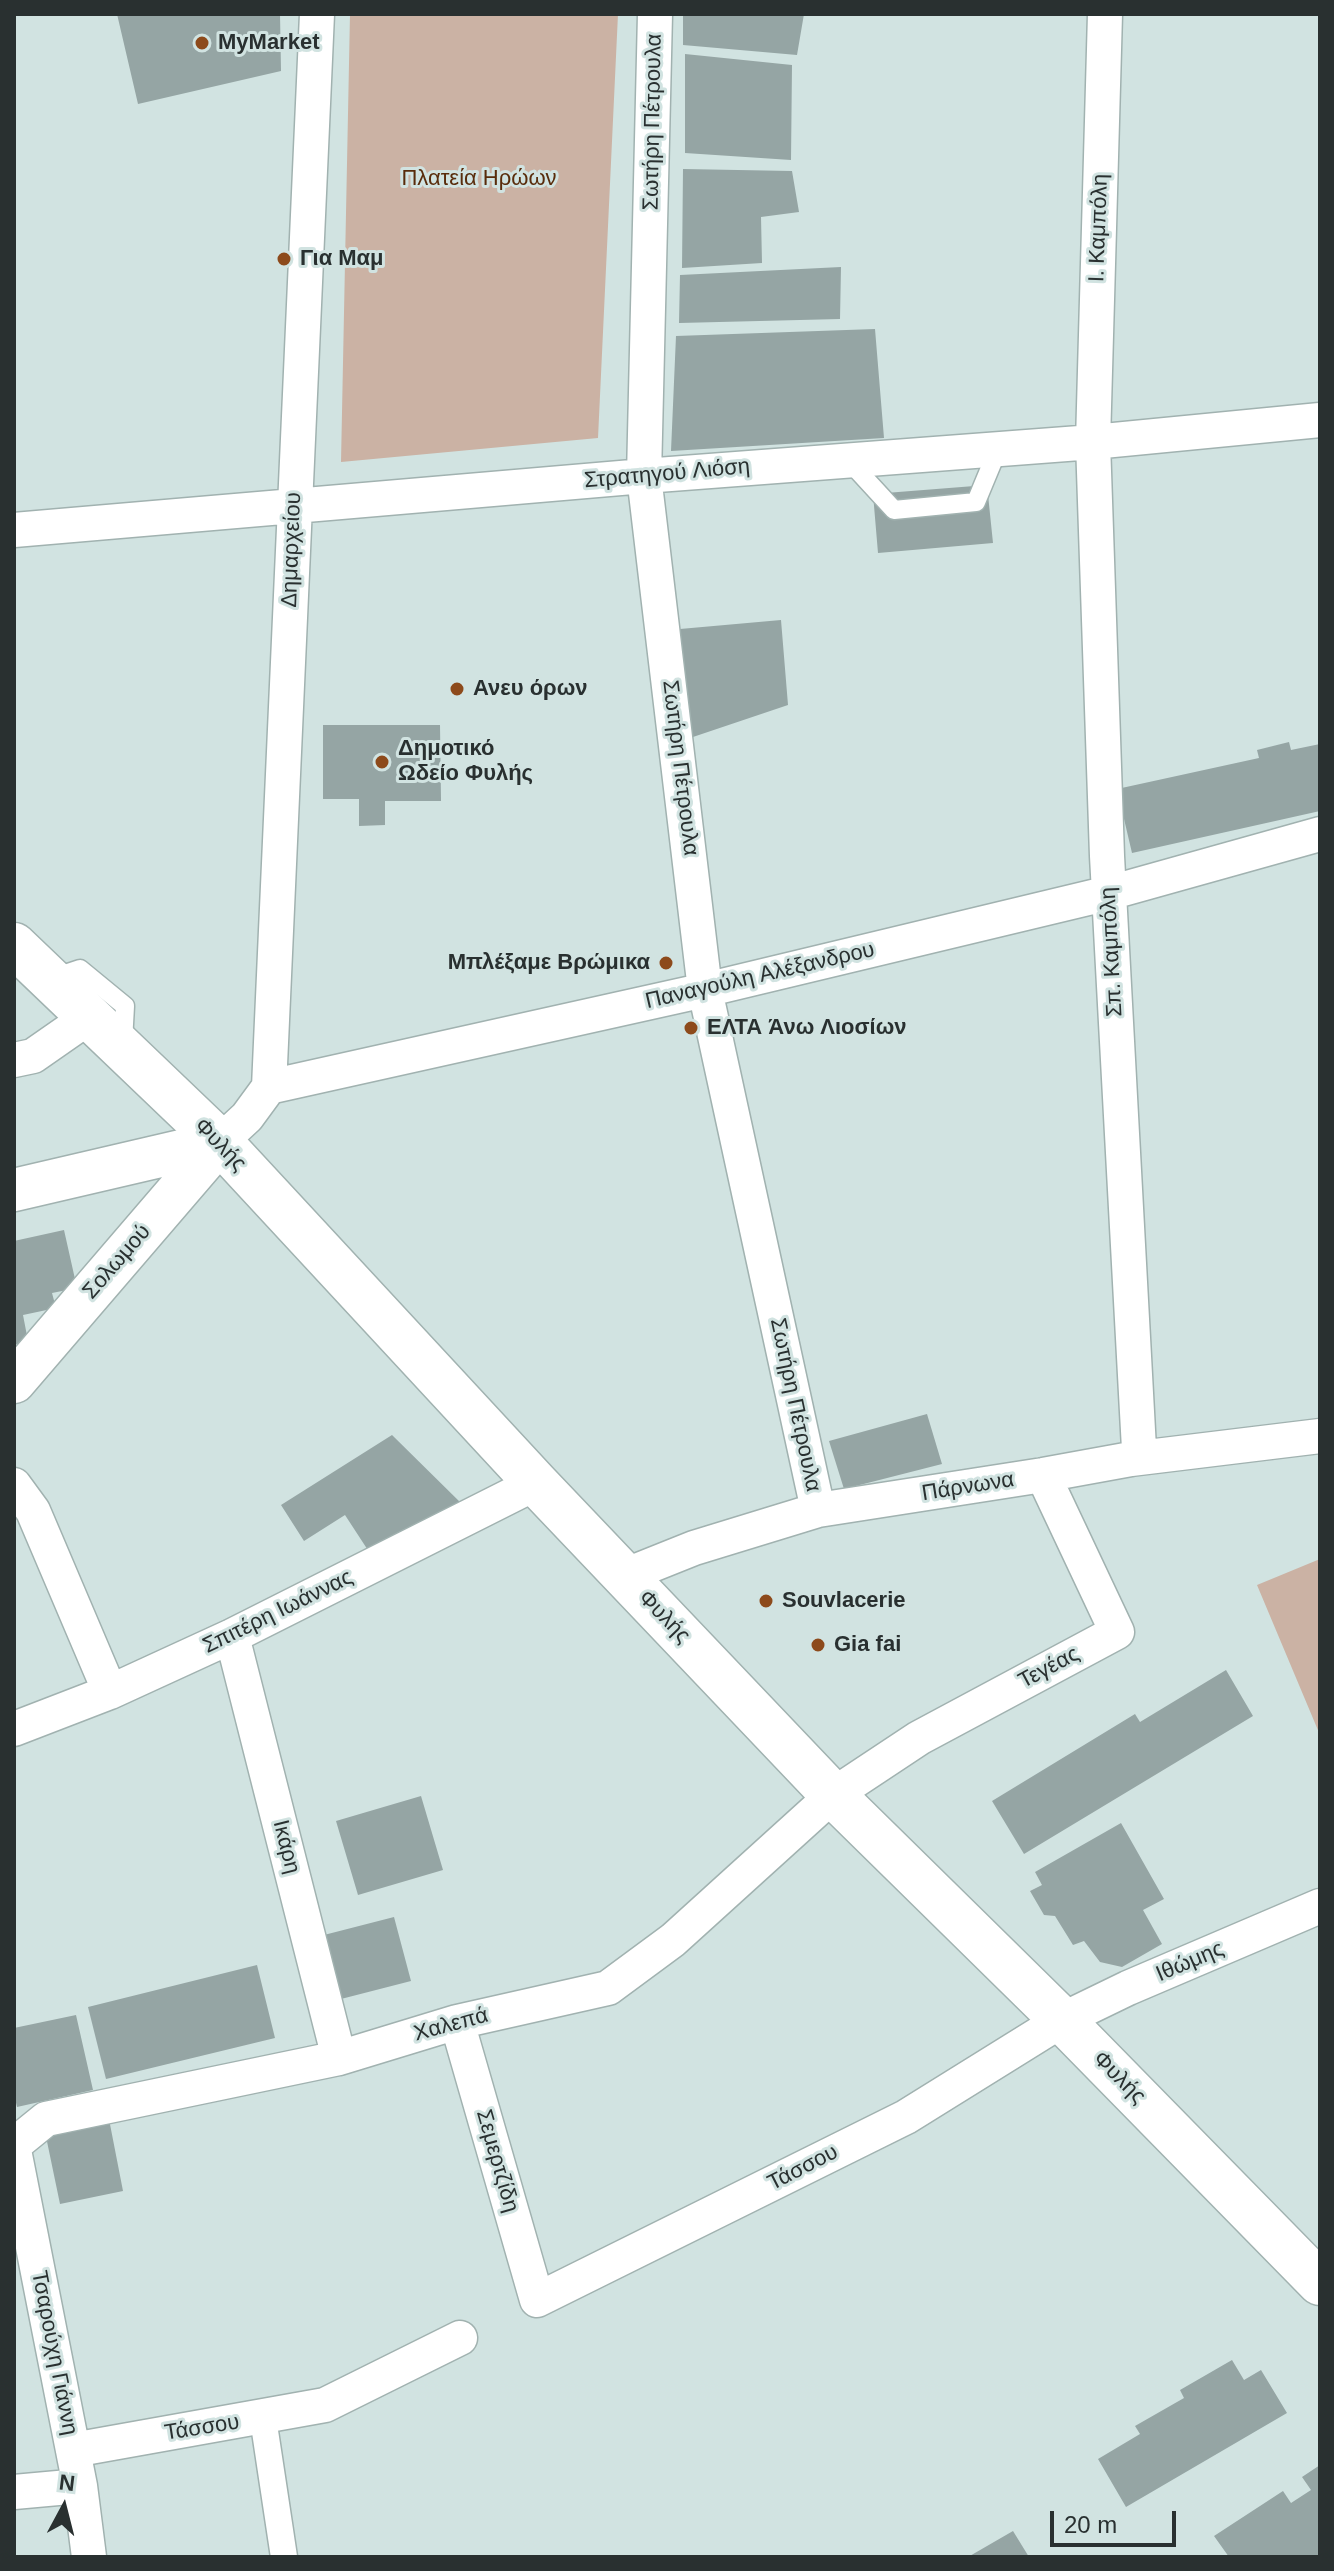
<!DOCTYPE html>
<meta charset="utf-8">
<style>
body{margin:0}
#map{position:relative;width:1334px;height:2571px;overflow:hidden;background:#d1e3e1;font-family:Arial,sans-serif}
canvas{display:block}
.frame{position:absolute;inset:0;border:16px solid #293030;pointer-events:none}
.north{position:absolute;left:24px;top:2467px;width:80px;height:80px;-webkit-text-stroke:6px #d1e3e1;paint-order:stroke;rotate:7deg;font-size:22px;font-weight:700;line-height:32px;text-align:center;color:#293030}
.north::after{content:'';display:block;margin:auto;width:28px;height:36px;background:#293030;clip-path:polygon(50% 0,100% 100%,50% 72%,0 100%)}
.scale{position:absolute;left:1050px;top:2511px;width:126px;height:36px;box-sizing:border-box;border:4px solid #293030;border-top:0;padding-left:10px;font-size:24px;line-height:28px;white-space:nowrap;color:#293030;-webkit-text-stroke:6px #d1e3e1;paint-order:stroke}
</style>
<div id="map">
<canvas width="1334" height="2571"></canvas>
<div class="frame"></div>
<div class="north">N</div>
<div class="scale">20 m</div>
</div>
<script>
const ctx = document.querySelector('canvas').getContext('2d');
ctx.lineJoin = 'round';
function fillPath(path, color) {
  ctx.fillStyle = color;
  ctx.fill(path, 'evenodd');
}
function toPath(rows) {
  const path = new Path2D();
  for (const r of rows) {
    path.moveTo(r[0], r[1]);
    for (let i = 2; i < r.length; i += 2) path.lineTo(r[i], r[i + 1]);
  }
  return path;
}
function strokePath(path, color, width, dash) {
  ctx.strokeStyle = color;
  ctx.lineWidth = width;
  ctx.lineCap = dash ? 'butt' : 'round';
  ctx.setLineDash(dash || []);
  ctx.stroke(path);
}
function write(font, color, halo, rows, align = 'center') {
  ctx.font = font + ' Arial,sans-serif';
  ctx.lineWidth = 6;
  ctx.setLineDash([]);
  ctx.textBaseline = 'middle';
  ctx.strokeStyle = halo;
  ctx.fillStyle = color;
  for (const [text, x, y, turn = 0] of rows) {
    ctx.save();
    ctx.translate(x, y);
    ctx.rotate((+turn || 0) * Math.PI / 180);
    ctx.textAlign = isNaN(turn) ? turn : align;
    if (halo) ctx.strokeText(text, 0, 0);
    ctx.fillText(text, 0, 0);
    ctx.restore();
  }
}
fillPath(toPath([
 [350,14,618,14,598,438,341,462],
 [1320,1559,1320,1735,1257,1585]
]), '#cbb2a4');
fillPath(toPath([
 [117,14,280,14,281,71,138,104],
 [683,14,804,14,797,55,683,45],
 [685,54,792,65,791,160,685,153],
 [683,169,792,171,799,212,761,217,762,263,682,268],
 [841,267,840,319,679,323,680,275],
 [875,329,884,438,671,451,676,336],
 [987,485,993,543,878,553,873,494],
 [781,620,788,705,690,738,680,629],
 [323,725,440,725,441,801,385,801,385,825,359,826,359,799,323,799],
 [1289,742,1291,750,1320,744,1320,811,1132,853,1117,789,1259,758,1257,750],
 [64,1230,77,1288,52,1293,56,1308,23,1315,28,1341,14,1345,14,1241],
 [927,1414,942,1464,844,1489,829,1441],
 [392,1435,463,1505,375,1561,345,1515,304,1541,281,1505],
 [1226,1670,1253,1716,1024,1854,992,1801,1135,1714,1140,1722],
 [421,1796,443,1870,358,1895,336,1821],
 [1121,1823,1164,1899,1143,1910,1162,1944,1122,1967,1100,1962,1084,1941,1073,1945,1055,1916,1044,1915,1030,1891,1042,1885,1035,1872],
 [394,1917,411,1981,341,1999,324,1935],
 [257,1965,275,2038,106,2079,88,2007],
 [76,2015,93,2090,17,2107,14,2094,14,2028],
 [108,2114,123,2191,60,2204,44,2127],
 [1232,2360,1244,2380,1261,2370,1287,2413,1126,2507,1098,2459,1140,2434,1135,2426,1184,2398,1180,2390],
 [1320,2465,1320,2557,1229,2557,1214,2536,1283,2491,1291,2503,1311,2490,1302,2477],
 [1013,2531,1029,2557,968,2557]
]), '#95a5a4');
const service = toPath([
 [848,460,894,510,976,502,998,449],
 [50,979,80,969,125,1006,123,1042]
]);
const pedestrian = toPath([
 [263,2418,284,2557]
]);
const minor = toPath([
 [655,14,644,476,705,990,818,1510],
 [1105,14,1093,442,1107,856,1139,1449,1131,1459],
 [14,530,644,476,1093,442,1320,420],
 [14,1060,33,1056,89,1017],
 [269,1087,317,14],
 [220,1142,247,1117,269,1087,705,990,1109,893,1320,834],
 [14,1485,33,1511,110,1692],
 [624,1576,694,1548,818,1510,1043,1475,1131,1459,1320,1436],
 [232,1636,339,2058],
 [14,1729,110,1692,232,1636,536,1483],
 [457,2022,537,2300,906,2117,1062,2020,1128,1988,1320,1906],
 [14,2145,46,2119,339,2058,457,2022,608,1988,673,1940,833,1795,919,1738,1117,1632,1043,1475],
 [14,2150,80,2486,89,2557],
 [73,2450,325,2405,460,2338],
 [14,2492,80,2486]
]);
const tertiary = toPath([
 [14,1190,220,1142],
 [14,1382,220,1142]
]);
const primary = toPath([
 [14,945,220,1142,536,1483,833,1795,1062,2020,1320,2283]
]);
strokePath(service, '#a1b2b0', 21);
strokePath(pedestrian, '#a1b2b0', 29);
strokePath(minor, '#a1b2b0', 37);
strokePath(tertiary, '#a1b2b0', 45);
strokePath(primary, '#a1b2b0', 47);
strokePath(service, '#fff', 18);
strokePath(pedestrian, '#fff', 26);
strokePath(minor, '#fff', 34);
strokePath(tertiary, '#fff', 42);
strokePath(primary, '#fff', 44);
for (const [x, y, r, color] of [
 [202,43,8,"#8d4a1b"],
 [284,259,8,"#8d4a1b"],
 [457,689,8,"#8d4a1b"],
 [382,762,8,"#8d4a1b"],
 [666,963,8,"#8d4a1b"],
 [691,1028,8,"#8d4a1b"],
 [766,1601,8,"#8d4a1b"],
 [818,1645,8,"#8d4a1b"]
]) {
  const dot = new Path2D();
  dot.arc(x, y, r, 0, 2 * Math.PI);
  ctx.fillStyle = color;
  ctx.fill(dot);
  strokePath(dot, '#d1e3e1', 3);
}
write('bold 22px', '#293030', '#d1e3e1', [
 ["MyMarket",218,43],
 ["Για Μαμ",300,259],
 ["Ανευ όρων",473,689],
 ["Δημοτικό",398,749],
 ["Ωδείο Φυλής",398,774],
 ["Μπλέξαμε Βρώμικα",650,963,"right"],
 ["ΕΛΤΑ Άνω Λιοσίων",707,1028],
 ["Souvlacerie",782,1601],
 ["Gia fai",834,1645]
], 'left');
write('22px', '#293030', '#d1e3e1', [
 ["Σωτήρη Πέτρουλα",653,122,-89],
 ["Ι. Καμπόλη",1099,228,-88],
 ["Στρατηγού Λιόση",667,474,-5],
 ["Δημαρχείου",292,550,-88],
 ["Σωτήρη Πέτρουλα",680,768,83],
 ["Σπ. Καμπόλη",1112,952,-93],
 ["Παναγούλη Αλέξανδρου",760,976,-13],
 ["Φυλής",220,1145,46],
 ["Σολωμού",117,1262,-49],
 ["Σωτήρη Πέτρουλα",795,1405,78],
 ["Πάρνωνα",968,1487,-9],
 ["Σπιτέρη Ιωάννας",278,1612,-26],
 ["Φυλής",664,1617,46],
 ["Τεγέας",1049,1668,-28],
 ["Ικάρη",286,1847,76],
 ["Ιθώμης",1190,1962,-23],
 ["Χαλεπά",451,2025,-15],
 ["Φυλής",1119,2078,45],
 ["Σεμερτζίδη",497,2161,74],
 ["Τάσσου",803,2168,-27],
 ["Τσαρούχη Γιάννη",54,2353,79],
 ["Τάσσου",202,2428,-9]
]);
write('22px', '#592c0b', '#d1e3e1', [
 ["Πλατεία Ηρώων",479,179]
]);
</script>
